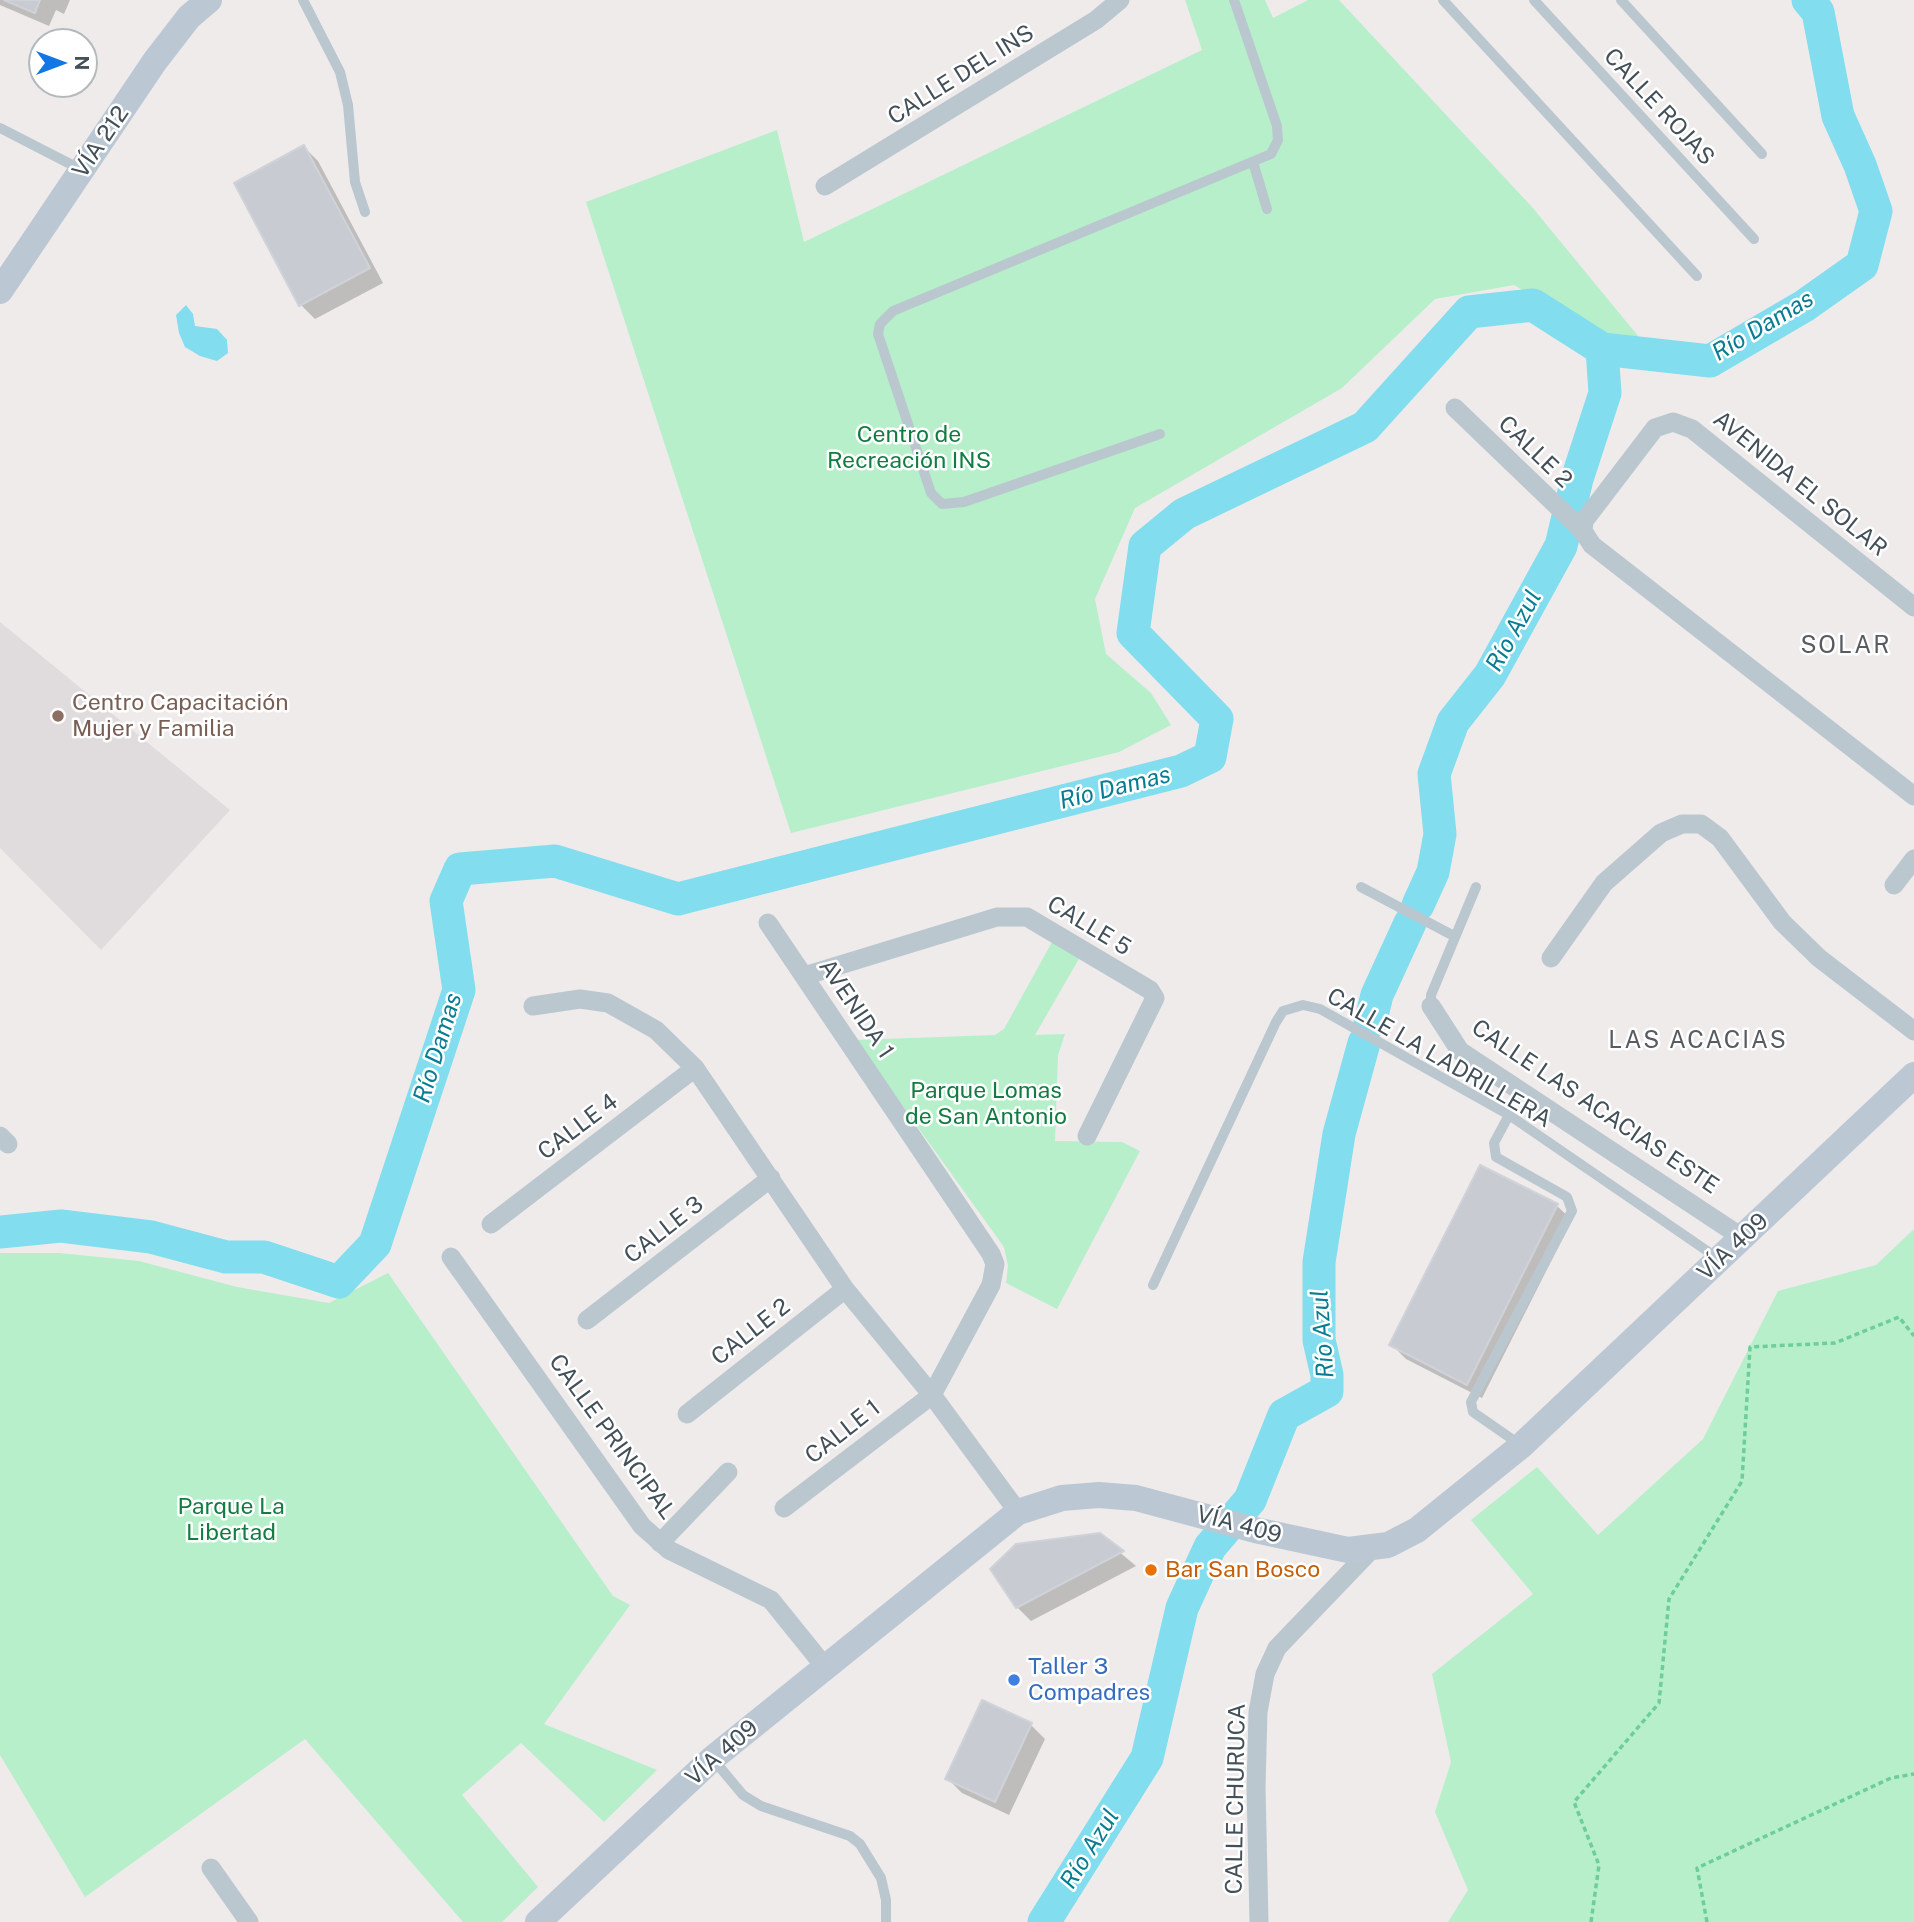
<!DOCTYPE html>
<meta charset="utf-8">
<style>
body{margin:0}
#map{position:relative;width:1914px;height:1922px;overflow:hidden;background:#efebeb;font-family:"Public Sans",sans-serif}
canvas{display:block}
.north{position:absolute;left:28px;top:28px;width:70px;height:70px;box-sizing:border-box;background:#fff;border:2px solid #b4b9bd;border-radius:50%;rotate:90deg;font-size:19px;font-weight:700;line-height:28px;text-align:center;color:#435059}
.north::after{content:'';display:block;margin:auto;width:24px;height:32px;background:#1277e2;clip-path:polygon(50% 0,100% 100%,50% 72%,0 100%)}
</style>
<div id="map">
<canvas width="1914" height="1922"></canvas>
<div class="north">N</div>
</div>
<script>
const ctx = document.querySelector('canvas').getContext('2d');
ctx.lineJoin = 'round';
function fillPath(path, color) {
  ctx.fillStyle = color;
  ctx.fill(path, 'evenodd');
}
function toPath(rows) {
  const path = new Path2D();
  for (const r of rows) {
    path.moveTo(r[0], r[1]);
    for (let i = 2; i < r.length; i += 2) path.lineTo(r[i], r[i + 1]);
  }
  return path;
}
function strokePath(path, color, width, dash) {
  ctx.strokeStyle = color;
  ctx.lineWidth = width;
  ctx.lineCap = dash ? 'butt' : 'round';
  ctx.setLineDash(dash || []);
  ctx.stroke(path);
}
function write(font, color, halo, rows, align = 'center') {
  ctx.font = font + ' "Public Sans",sans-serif';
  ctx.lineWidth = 5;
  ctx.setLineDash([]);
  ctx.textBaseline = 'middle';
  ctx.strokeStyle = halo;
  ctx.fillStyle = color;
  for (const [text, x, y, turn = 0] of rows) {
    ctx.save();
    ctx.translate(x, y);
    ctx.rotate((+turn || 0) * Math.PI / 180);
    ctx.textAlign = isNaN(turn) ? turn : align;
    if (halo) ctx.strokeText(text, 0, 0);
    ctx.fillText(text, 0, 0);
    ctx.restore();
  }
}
fillPath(toPath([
 [0,622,230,810,101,950,0,848]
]), '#e0dcdd');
fillPath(toPath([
 [1185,0,1265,0,1273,18,1308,0,1339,0,1532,207,1643,342,1606,339,1514,285,1435,299,1342,388,1135,508,1095,599,1106,654,1151,693,1171,725,1119,752,791,833,586,202,777,130,804,242,1202,50],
 [1052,942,1080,957,1035,1035,1065,1034,1058,1055,1055,1141,1122,1142,1140,1151,1057,1309,1006,1283,1008,1266,1004,1247,855,1040,995,1035,1004,1029],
 [1914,1229,1914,1922,1448,1922,1468,1890,1435,1812,1451,1762,1432,1674,1533,1594,1471,1520,1537,1467,1598,1535,1703,1439,1778,1291,1876,1265],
 [0,1253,59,1253,139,1261,237,1287,329,1303,388,1273,613,1596,630,1605,544,1724,657,1770,604,1822,521,1743,462,1795,538,1887,502,1922,463,1922,305,1739,85,1897,0,1755]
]), '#b6efca');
fillPath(toPath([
 [186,305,193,314,195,326,217,329,227,340,228,353,217,361,200,356,185,347,179,333,176,315]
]), '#82ddee');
fillPath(toPath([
 [0,0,70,0,64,14,56,10,49,26,0,5],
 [304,147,318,161,383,283,315,319,301,305],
 [1481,1167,1557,1206,1572,1220,1482,1398,1406,1359,1392,1345],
 [1099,1535,1136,1566,1031,1621,1017,1607],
 [1031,1725,1045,1739,1009,1815,962,1793,948,1779]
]), '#0003');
strokePath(toPath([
 [1418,905,1433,872,1440,834,1434,774,1453,722,1490,675,1561,546,1577,479,1605,393,1602,349],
 [1370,1023,1377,995,1410,923],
 [0,1232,61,1226,151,1237,226,1257,264,1257,339,1282,375,1244,459,990,446,901,460,869,555,861,678,899,1181,771,1210,757,1217,719,1133,633,1145,546,1184,514,1365,427,1469,312,1533,305,1602,349,1710,361,1804,306,1862,265,1876,211,1860,165,1838,116,1818,12,1808,0],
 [1044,1922,1147,1758,1182,1608,1210,1547,1250,1500,1284,1415,1327,1391,1327,1375,1319,1340,1319,1262,1339,1134,1364,1043]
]), '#82ddee', 33);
const building = toPath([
 [4,0,40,0,35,13,4,0],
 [304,145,370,268,299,306,234,183,304,145],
 [1480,1165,1558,1204,1467,1385,1389,1345,1480,1165],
 [1100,1533,1124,1551,1016,1608,990,1569,1016,1544,1100,1533],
 [982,1700,1032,1723,995,1802,945,1779,982,1700]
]);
fillPath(building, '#c8cbd1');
strokePath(building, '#cfd2d8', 2);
strokePath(toPath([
 [1591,1922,1599,1865,1574,1802,1659,1703,1669,1599,1742,1481,1750,1347,1835,1343,1899,1317,1914,1336],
 [1707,1922,1697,1868,1891,1778,1914,1774]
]), '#6ece9a', 3.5, [5, 3.5]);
strokePath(toPath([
 [303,0,340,72,348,105,355,182,365,212],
 [1443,0,1697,276],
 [1534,0,1754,239],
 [1621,0,1762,154],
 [0,128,80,169],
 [1253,162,1267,209],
 [1160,434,964,502,942,504,931,493,878,334,880,324,893,311,1271,154,1278,140,1277,126,1234,0],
 [1361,887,1454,936],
 [1431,1006,1431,995,1476,887],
 [1509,1115,1494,1143,1496,1157,1567,1197,1572,1211,1471,1402,1473,1412,1519,1444],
 [1153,1285,1276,1022,1283,1011,1303,1005,1320,1009,1509,1115,1716,1257],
 [713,1759,743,1795,761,1806,850,1836,860,1844,881,1878,886,1900,886,1922]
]), '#bbc7cf', 10);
strokePath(toPath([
 [825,186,1096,20,1120,0],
 [1455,408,1583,531],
 [1914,607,1692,429,1673,422,1655,428,1584,521,1583,531,1592,545,1914,796],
 [1894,885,1914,859],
 [768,923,991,1254,995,1264,991,1285,932,1395,1018,1512],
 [1551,958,1604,883,1661,833,1682,824,1701,824,1720,838,1782,922,1819,958,1914,1031],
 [804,976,997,917,1027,917,1150,990,1155,998,1087,1136],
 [533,1006,580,999,608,1003,656,1030,695,1068,845,1289,932,1395,784,1508],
 [1431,1006,1460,1051,1743,1238],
 [0,1136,8,1144],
 [491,1224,695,1068],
 [451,1257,642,1526,669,1550,771,1600,825,1667],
 [587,1320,771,1178],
 [687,1414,845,1289],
 [660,1543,728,1472],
 [211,1868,249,1922],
 [1259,1922,1256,1787,1258,1712,1265,1674,1277,1648,1372,1549]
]), '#bbc7cf', 19);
strokePath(toPath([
 [0,291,155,61,189,17,209,0],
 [538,1922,713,1758,1018,1512,1062,1498,1099,1495,1136,1498,1255,1530,1348,1550,1388,1545,1417,1530,1521,1446,1914,1075]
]), '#bbc8d4', 26);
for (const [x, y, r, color] of [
 [58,716,7,"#8d6e63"],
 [1151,1570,7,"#e8710a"],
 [1014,1680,7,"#3f7fe0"]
]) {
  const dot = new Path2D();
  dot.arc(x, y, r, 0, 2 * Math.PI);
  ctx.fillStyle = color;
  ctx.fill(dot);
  strokePath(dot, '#fff', 2.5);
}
write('23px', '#435059', '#fff', [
 ["CALLE DEL INS",961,75,-32],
 ["CALLE ROJAS",1659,107,47],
 ["VÍA 212",101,142,-56],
 ["CALLE 2",1535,452,44],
 ["AVENIDA EL SOLAR",1800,484,39],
 ["CALLE 5",1089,926,31],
 ["AVENIDA 1",856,1009,56],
 ["CALLE LA LADRILLERA",1439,1058,30],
 ["CALLE LAS ACACIAS ESTE",1595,1107,34],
 ["CALLE 4",578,1127,-37],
 ["CALLE 3",664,1230,-38],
 ["VÍA 409",1733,1247,-43],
 ["CALLE 2",751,1332,-38],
 ["CALLE 1",843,1432,-38],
 ["CALLE PRINCIPAL",612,1437,54],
 ["VÍA 409",1239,1525,15],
 ["VÍA 409",722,1753,-41],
 ["CALLE CHURUCA",1236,1799,-89]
]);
write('23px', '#137c42', '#fff', [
 ["Centro de",909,435],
 ["Recreación INS",909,461],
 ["Parque Lomas",986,1091],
 ["de San Antonio",986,1117],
 ["Parque La",231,1507],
 ["Libertad",231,1533]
]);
write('23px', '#785e54', '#fff', [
 ["Centro Capacitación",72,703],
 ["Mujer y Familia",72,729]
], 'left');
write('23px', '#c56008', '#fff', [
 ["Bar San Bosco",1165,1570]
], 'left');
write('23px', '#366cbe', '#fff', [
 ["Taller 3",1028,1667],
 ["Compadres",1028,1693]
], 'left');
write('italic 24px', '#087c92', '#fff', [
 ["Río Damas",1763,326,-31],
 ["Río Azul",1514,631,-61],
 ["Río Damas",1115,788,-14],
 ["Río Damas",438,1048,-73],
 ["Río Azul",1323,1334,-94],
 ["Río Azul",1090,1849,-58]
]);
ctx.letterSpacing = '2px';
write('24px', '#585c61', '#fff', [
 ["SOLAR",1846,646],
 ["LAS ACACIAS",1698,1041]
]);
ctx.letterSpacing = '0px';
</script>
